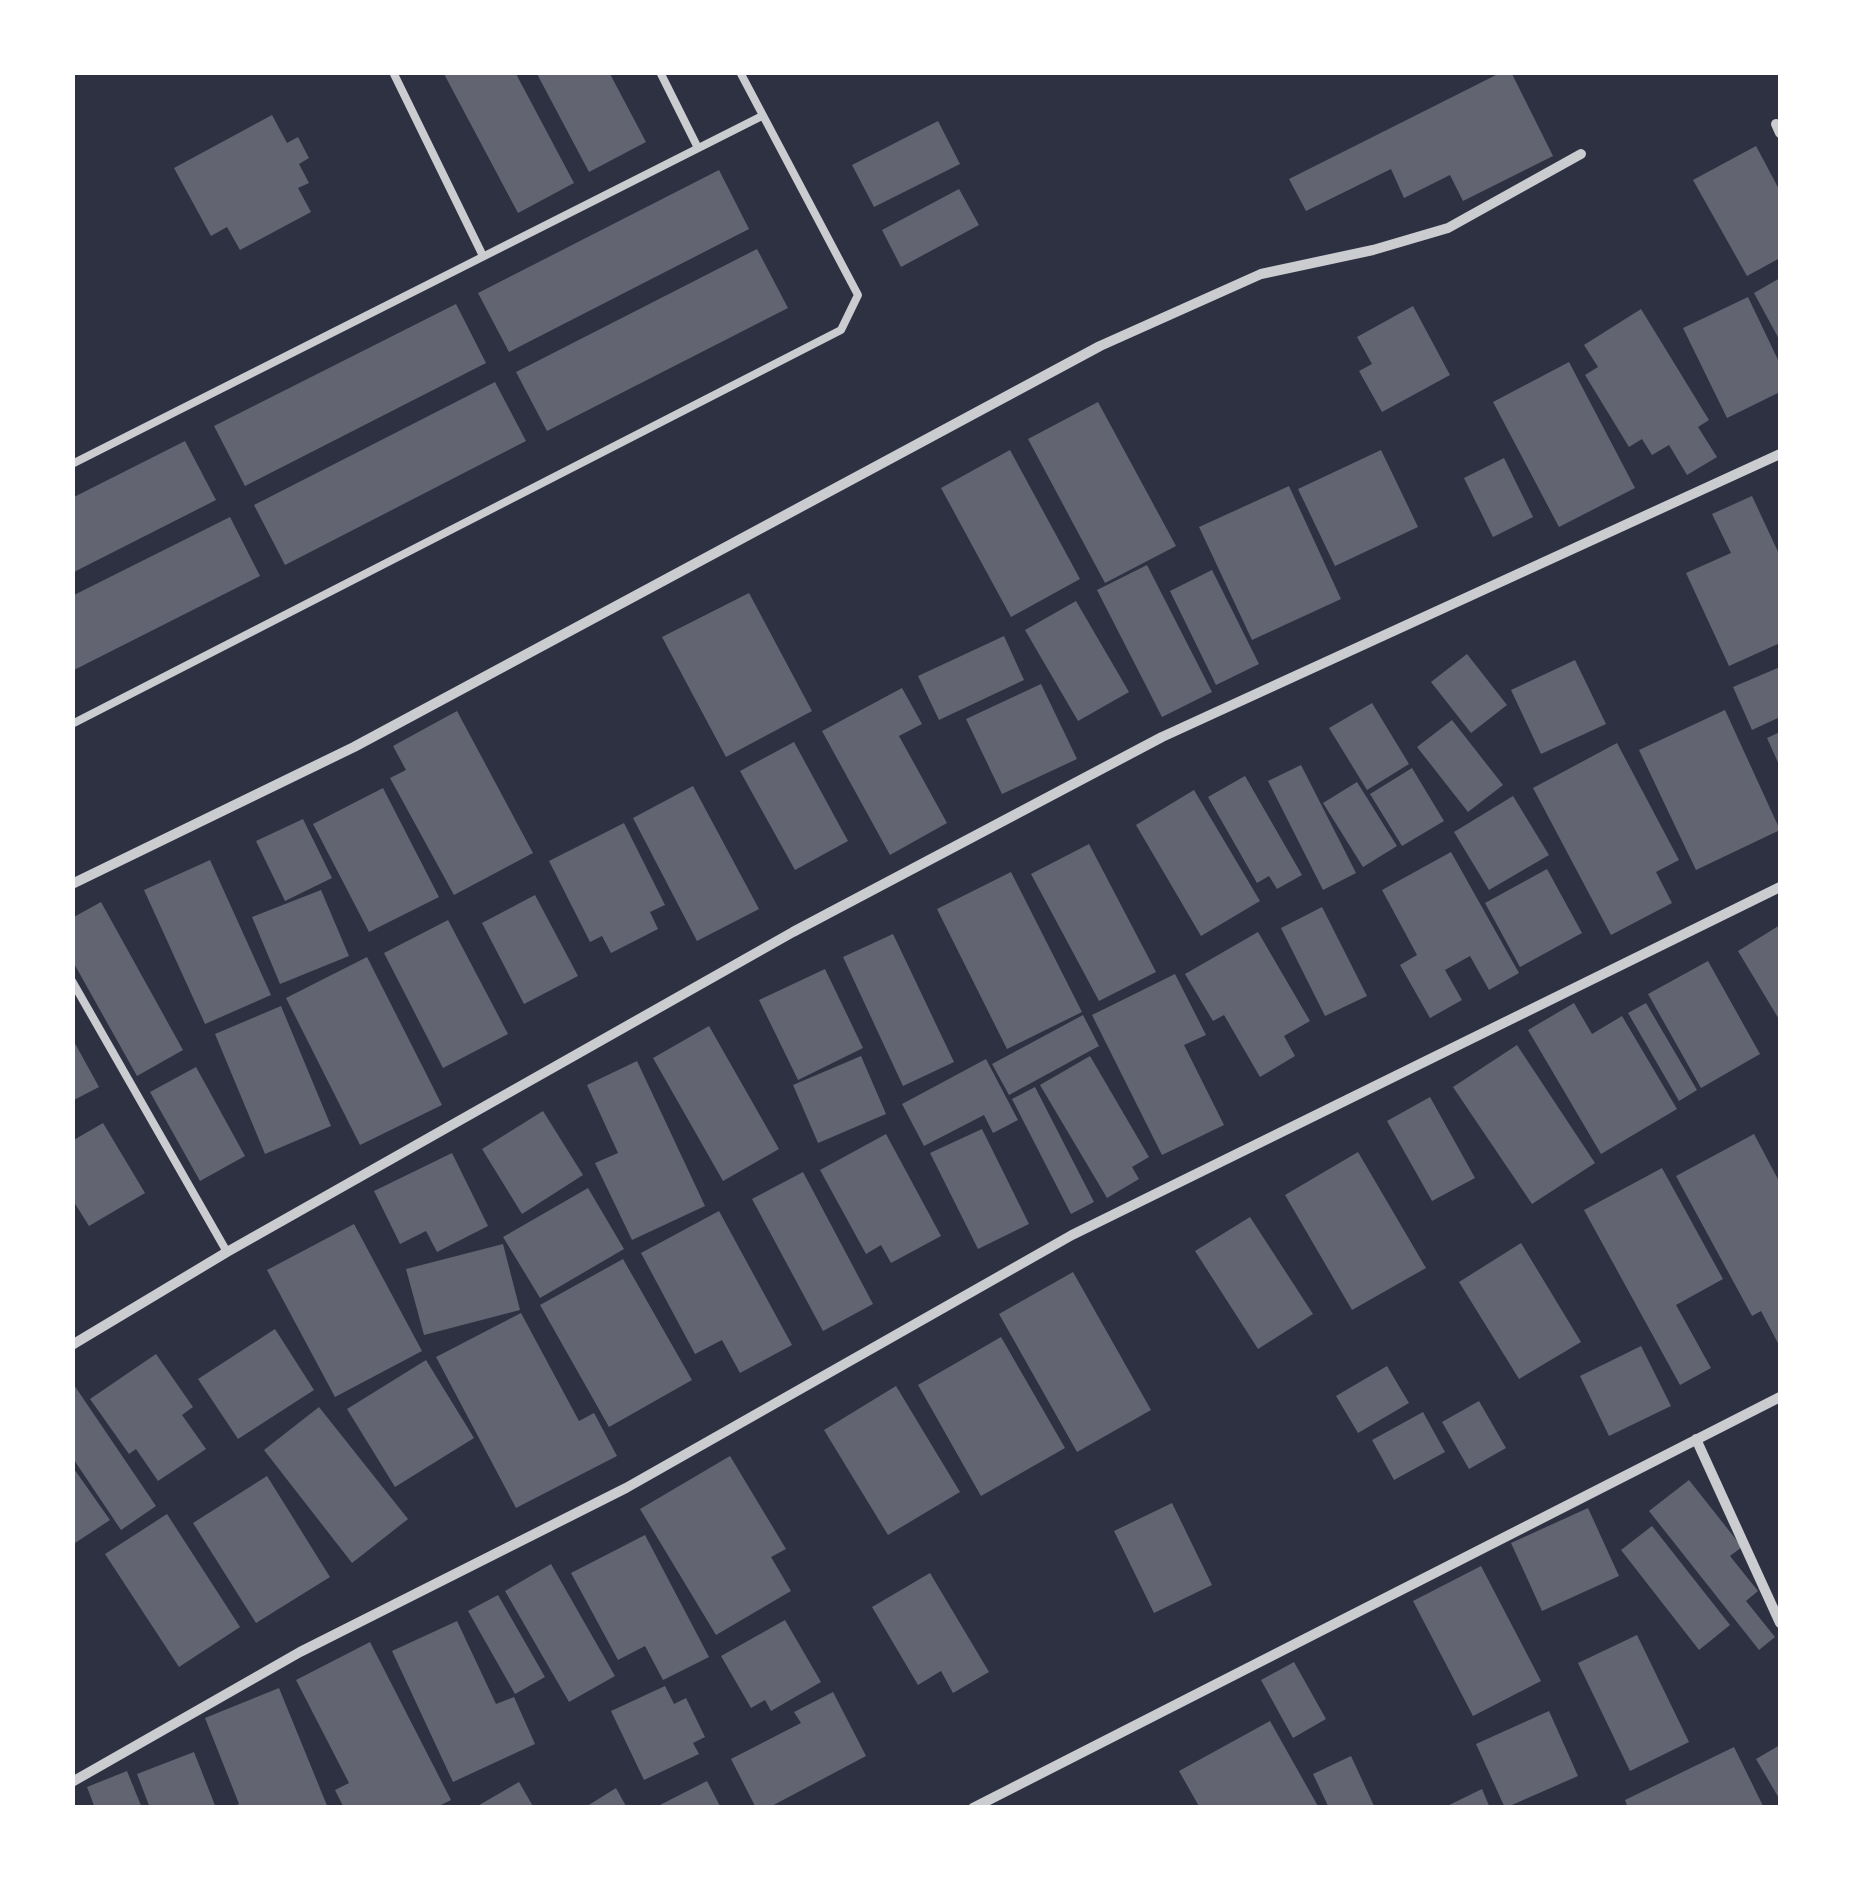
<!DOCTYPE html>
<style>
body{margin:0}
#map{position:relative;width:1853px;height:1880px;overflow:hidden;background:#2d3142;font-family:Commissioner,sans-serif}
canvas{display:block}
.frame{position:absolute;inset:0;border:75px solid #fff;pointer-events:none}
</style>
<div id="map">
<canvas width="1853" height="1880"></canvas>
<div class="frame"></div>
</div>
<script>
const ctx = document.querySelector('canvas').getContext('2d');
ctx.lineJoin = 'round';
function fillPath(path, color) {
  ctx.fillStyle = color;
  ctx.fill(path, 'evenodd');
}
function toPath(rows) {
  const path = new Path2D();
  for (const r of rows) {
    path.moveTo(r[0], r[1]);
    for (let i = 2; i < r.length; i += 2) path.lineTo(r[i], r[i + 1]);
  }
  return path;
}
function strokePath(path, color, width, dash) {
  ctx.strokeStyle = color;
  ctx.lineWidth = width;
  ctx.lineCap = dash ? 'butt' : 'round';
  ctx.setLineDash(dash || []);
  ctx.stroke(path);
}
fillPath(toPath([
 [443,72,515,72,574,183,518,213],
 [536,72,609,72,646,142,589,172],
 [1502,72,1511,72,1553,156,1463,201,1450,175,1404,198,1391,169,1306,211,1289,179],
 [272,115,287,143,298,137,309,158,299,164,309,183,298,188,311,212,240,250,227,227,211,236,174,168],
 [938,121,960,164,874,207,852,165],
 [1756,146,1780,191,1780,258,1747,276,1693,180],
 [719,170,749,229,509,352,478,293],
 [959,189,979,225,901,267,882,230],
 [757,249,788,308,547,431,516,372],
 [1780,278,1780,341,1754,293],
 [1748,297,1780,364,1780,392,1727,418,1683,328],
 [456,304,486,363,245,486,214,426],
 [1413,306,1450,375,1382,412,1359,371,1372,364,1357,337],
 [1641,309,1709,420,1698,427,1717,457,1687,475,1669,445,1652,455,1642,439,1629,447,1585,375,1598,367,1584,345],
 [1569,362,1635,488,1559,527,1493,402],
 [495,382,526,441,285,565,254,505],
 [1098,402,1176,546,1105,583,1028,439],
 [185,441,216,500,72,573,72,498],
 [1010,450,1080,579,1011,617,941,488],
 [1381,450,1418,527,1335,566,1298,489],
 [1504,458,1533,517,1493,537,1464,478],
 [1289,486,1341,599,1252,640,1199,527],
 [1752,496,1780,556,1780,643,1729,666,1686,573,1731,553,1712,514],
 [230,517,260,576,72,671,72,596],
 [1147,565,1212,692,1162,717,1097,590],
 [1212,570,1259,664,1216,685,1170,591],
 [749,593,812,711,726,757,662,637],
 [1076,601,1129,692,1078,721,1025,630],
 [1004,636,1024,680,939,720,918,676],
 [1467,654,1507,705,1471,733,1431,682],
 [1575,660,1606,724,1541,754,1511,690],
 [1780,667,1780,717,1752,730,1733,687],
 [1041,684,1077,759,1002,794,966,719],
 [902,688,922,724,899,736,947,823,890,855,822,731],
 [1372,703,1409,764,1367,790,1329,728],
 [1725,710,1780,830,1696,870,1639,750],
 [457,711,533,853,454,895,390,778,406,770,393,746],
 [1452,720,1503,785,1468,812,1417,747],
 [1780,732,1780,767,1767,738],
 [794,742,848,841,795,870,740,771],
 [1617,743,1679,860,1656,872,1672,903,1611,935,1533,788],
 [1301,765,1356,873,1323,890,1268,781],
 [1412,768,1444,821,1402,846,1370,794],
 [1245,776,1302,875,1277,889,1269,876,1257,883,1208,797],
 [1357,782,1397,846,1363,867,1323,803],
 [693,786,759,909,697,941,633,818],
 [383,788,439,897,369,932,313,824],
 [1194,790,1260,901,1201,936,1136,825],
 [1513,796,1549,855,1489,890,1454,832],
 [303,819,332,878,285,901,256,841],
 [624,823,665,905,650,912,658,929,611,953,602,936,590,942,549,861],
 [1089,844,1156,972,1099,1001,1031,874],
 [1451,852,1519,973,1489,990,1470,956,1445,970,1462,1000,1430,1018,1400,965,1417,955,1382,890],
 [210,860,271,995,205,1024,144,890],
 [1547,869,1582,933,1520,967,1485,903],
 [1011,872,1082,1012,1007,1049,937,909],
 [321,890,349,956,280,984,252,917],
 [535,895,578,976,524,1004,482,923],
 [101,902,183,1050,137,1076,72,960,72,918],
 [1322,907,1367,996,1325,1016,1281,928],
 [448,920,508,1034,443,1068,384,953],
 [1780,925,1780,1021,1738,951],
 [1258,932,1310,1021,1284,1036,1295,1056,1260,1077,1224,1015,1213,1021,1185,974],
 [893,934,954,1062,903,1086,843,957],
 [367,957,442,1105,360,1145,286,998],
 [1708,961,1760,1054,1701,1088,1648,994],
 [825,969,863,1048,798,1080,759,1000],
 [1175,974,1206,1035,1184,1045,1224,1125,1162,1155,1092,1015],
 [1574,1003,1592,1034,1622,1016,1677,1109,1601,1154,1528,1030],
 [1646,1003,1697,1090,1679,1101,1628,1013],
 [281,1006,331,1126,265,1154,215,1034],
 [1083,1015,1099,1046,1009,1095,992,1064],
 [709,1026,779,1149,723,1181,653,1058],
 [72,1038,99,1087,72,1101],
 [1517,1045,1595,1163,1532,1204,1453,1087],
 [861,1056,886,1114,818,1143,793,1085],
 [1090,1056,1149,1157,1132,1167,1139,1179,1107,1198,1040,1085],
 [986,1059,1018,1120,993,1133,984,1115,924,1146,902,1104],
 [637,1061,705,1206,632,1240,595,1163,618,1153,587,1085],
 [196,1067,245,1156,200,1181,150,1092],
 [1035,1087,1094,1202,1071,1214,1012,1099],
 [1430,1097,1475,1178,1432,1201,1387,1121],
 [543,1111,583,1175,522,1214,482,1149],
 [103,1123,145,1193,89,1226,72,1199,72,1141],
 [982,1129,1029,1224,978,1249,930,1153],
 [886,1134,941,1236,891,1263,881,1245,866,1254,820,1170],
 [1754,1134,1780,1183,1780,1347,1761,1311,1752,1316,1676,1176],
 [1358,1152,1426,1268,1352,1310,1285,1195],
 [452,1153,488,1226,437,1252,426,1231,400,1244,374,1191],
 [1662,1168,1723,1279,1676,1305,1711,1368,1680,1385,1584,1210],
 [803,1172,873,1304,823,1331,752,1199],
 [588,1188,624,1249,540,1298,503,1237],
 [719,1211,792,1345,740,1373,722,1340,695,1354,641,1253],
 [1250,1217,1313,1314,1258,1349,1195,1251],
 [354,1224,422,1351,335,1397,267,1270],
 [1521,1243,1581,1342,1519,1379,1459,1282],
 [503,1244,520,1310,424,1335,406,1269],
 [623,1259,692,1380,609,1427,540,1305],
 [1073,1272,1151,1410,1077,1452,999,1314],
 [521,1313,579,1421,594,1413,617,1456,516,1508,436,1357],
 [275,1329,314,1390,238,1439,198,1379],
 [1001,1337,1065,1448,981,1496,918,1385],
 [1641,1346,1671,1406,1609,1436,1580,1376],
 [156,1354,193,1407,182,1415,206,1449,158,1481,136,1449,129,1454,90,1399],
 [426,1360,474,1438,395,1487,347,1409],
 [1387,1366,1409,1403,1358,1433,1336,1396],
 [72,1382,156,1506,121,1530,72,1457],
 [896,1386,960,1492,888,1535,824,1430],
 [1479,1401,1506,1448,1469,1469,1442,1422],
 [319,1407,408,1519,352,1563,264,1450],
 [1423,1412,1445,1452,1394,1480,1372,1440],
 [730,1456,786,1549,771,1557,791,1591,716,1635,640,1509],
 [72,1466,110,1520,72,1545],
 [267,1476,330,1577,256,1623,193,1523],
 [1689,1480,1742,1547,1730,1556,1758,1591,1746,1601,1775,1637,1759,1650,1649,1511],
 [1172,1503,1212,1585,1154,1613,1114,1531],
 [1588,1508,1619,1576,1542,1611,1511,1543],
 [167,1514,240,1627,179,1667,105,1554],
 [1652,1526,1730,1625,1699,1650,1621,1550],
 [645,1535,709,1657,663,1680,645,1646,618,1660,571,1573],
 [551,1564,615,1676,569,1702,505,1591],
 [1481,1566,1541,1681,1473,1716,1413,1601],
 [930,1573,989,1672,953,1693,941,1671,918,1685,872,1607],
 [498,1595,545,1677,515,1694,468,1611],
 [785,1620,821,1682,771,1711,765,1700,751,1708,721,1656],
 [457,1621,496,1704,514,1697,535,1744,453,1782,392,1651],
 [1637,1635,1689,1742,1630,1771,1578,1663],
 [370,1642,451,1800,435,1808,344,1808,335,1790,349,1783,296,1680],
 [1294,1662,1326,1719,1293,1738,1261,1680],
 [665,1686,674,1704,686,1698,705,1737,693,1743,699,1754,644,1780,611,1711],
 [279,1688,328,1808,230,1808,239,1804,205,1718],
 [833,1692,866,1756,768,1808,756,1808,731,1759,801,1723,794,1712],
 [1549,1711,1578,1776,1505,1808,1476,1744],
 [1270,1721,1319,1808,1200,1808,1179,1771],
 [1780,1745,1780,1800,1756,1759],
 [1734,1747,1764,1808,1628,1808,1625,1800],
 [194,1752,216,1808,150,1808,137,1774],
 [1351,1756,1375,1808,1329,1808,1313,1774],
 [127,1771,142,1808,95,1808,87,1787],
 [707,1781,721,1808,654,1808],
 [519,1782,534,1808,474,1808],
 [616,1788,627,1808,584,1808],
 [1482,1789,1490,1808,1443,1808]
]), '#626471');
strokePath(toPath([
 [393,72,483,256],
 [660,72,698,148],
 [72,464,762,116],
 [72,724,841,330,858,295,740,72],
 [72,981,227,1252]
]), '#caccd0', 8);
strokePath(toPath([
 [1776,124,1780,133],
 [72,884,354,747,1100,346,1261,274,1373,250,1448,228,1581,154],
 [72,1345,227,1252,793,932,1162,737,1780,454],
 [1696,1439,1780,1623],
 [72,1782,300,1652,626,1488,1072,1235,1780,887],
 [973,1808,1780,1397]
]), '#caccd0', 10);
</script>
